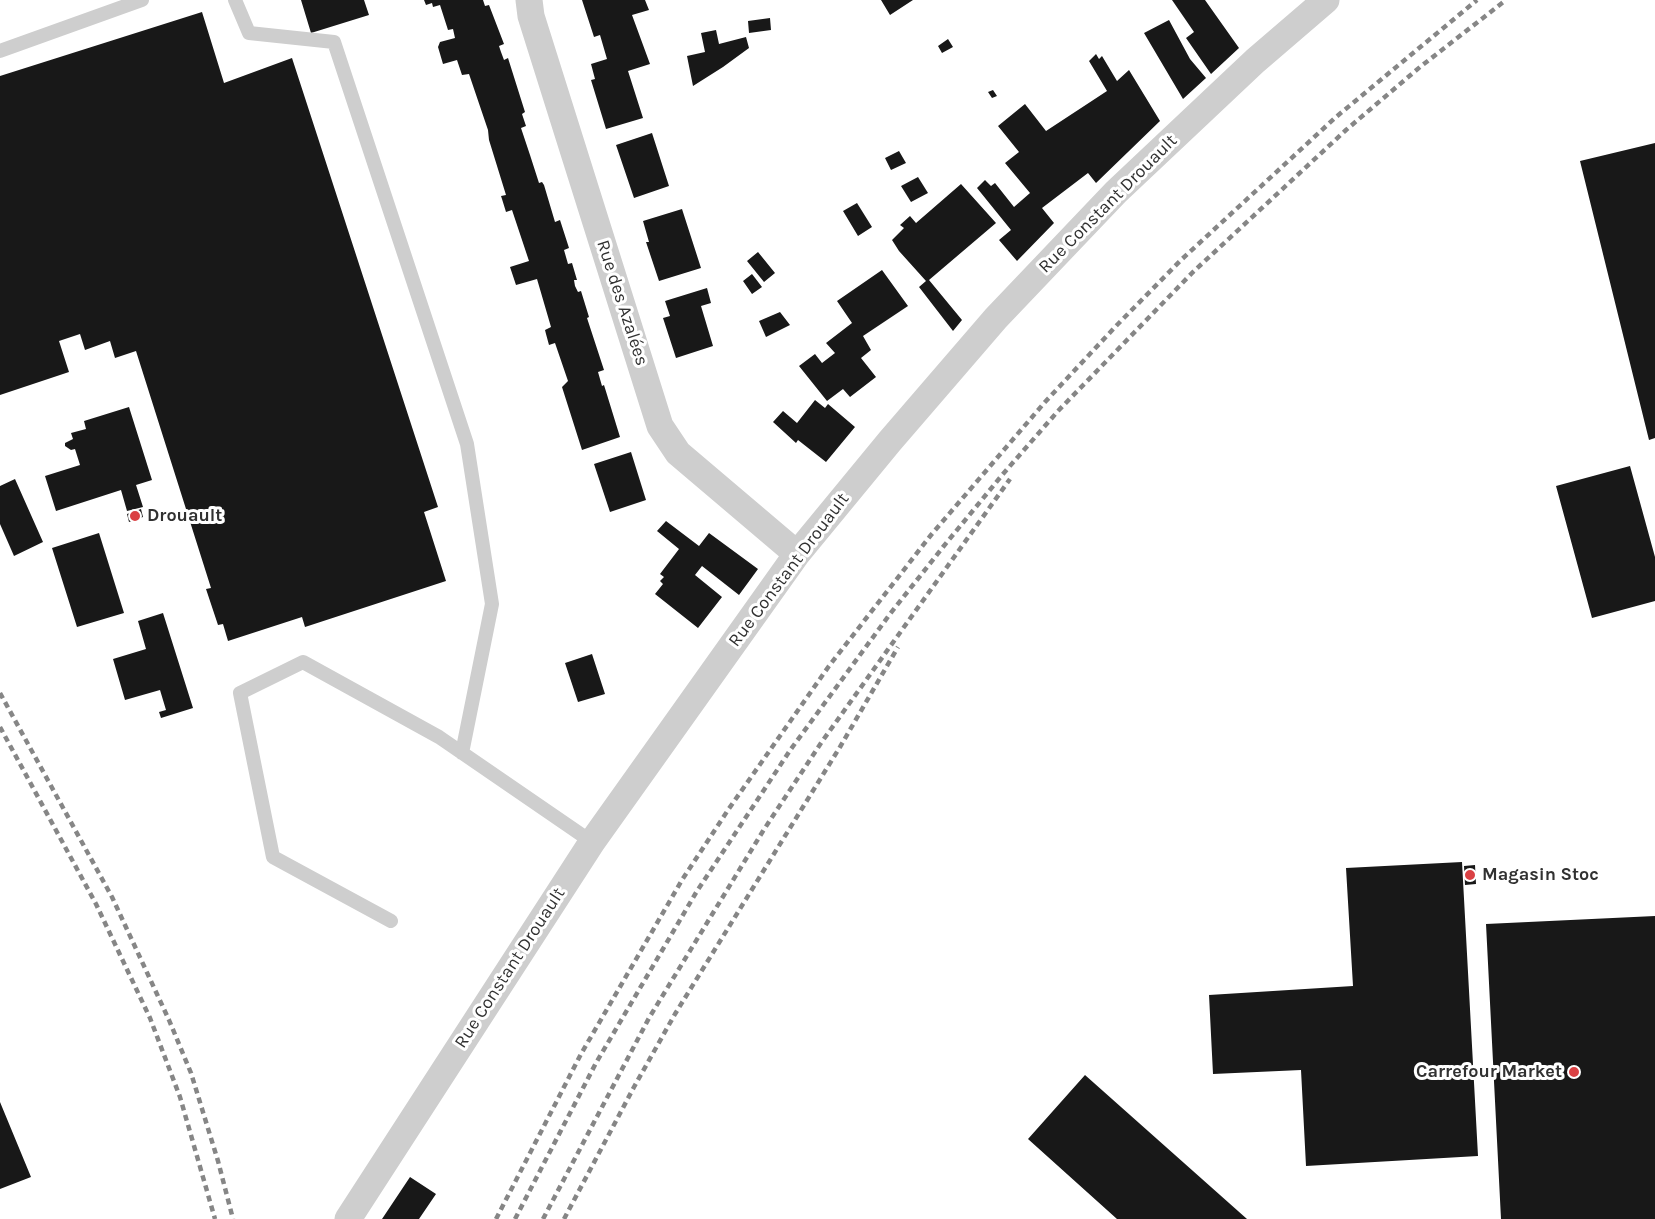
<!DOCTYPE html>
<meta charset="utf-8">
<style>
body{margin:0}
canvas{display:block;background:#fff}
</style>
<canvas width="1655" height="1219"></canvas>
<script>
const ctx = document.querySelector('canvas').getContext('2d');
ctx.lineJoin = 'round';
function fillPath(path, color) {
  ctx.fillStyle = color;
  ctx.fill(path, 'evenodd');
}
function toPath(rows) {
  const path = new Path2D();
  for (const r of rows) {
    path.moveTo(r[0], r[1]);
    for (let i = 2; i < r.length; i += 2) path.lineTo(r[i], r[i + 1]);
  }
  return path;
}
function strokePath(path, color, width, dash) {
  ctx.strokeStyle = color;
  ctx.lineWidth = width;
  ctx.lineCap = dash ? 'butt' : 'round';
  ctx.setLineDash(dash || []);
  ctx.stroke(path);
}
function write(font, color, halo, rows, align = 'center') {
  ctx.font = font + ' Karla,sans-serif';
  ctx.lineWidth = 6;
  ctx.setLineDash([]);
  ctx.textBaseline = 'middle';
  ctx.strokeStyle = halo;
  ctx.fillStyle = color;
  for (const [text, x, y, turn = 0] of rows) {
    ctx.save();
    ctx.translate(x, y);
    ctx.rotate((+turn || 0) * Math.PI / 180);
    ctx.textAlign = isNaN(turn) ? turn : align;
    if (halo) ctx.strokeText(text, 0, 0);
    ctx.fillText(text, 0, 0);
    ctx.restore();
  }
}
fillPath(toPath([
 [301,0,364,0,369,15,311,33],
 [424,0,483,0,485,6,489,5,504,44,499,46,501,52,504,60,508,58,525,112,522,114,526,126,521,128,530,155,539,183,542,182,544,185,555,222,560,220,569,248,564,250,568,264,572,263,577,280,574,280,575,286,578,292,581,291,589,317,587,318,604,370,598,372,602,386,604,385,620,437,582,450,562,387,568,381,555,343,549,345,546,334,545,330,551,327,537,279,516,285,510,267,529,261,512,210,506,212,502,199,501,196,506,195,489,140,488,130,469,74,462,75,457,60,443,64,438,47,440,42,455,38,453,29,448,30,440,5,433,7,432,3,426,5],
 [582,0,645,0,649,10,632,15,650,64,628,71,643,118,606,129,591,80,595,79,591,64,607,59,600,35,594,37],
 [881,0,913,0,890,15],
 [1172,0,1205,0,1239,48,1211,74,1186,38,1194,32],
 [202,12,224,83,292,58,438,507,424,512,446,581,305,627,302,617,228,641,223,624,218,625,206,589,211,588,136,351,115,358,110,341,85,350,80,334,59,341,69,372,0,395,0,76],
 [770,18,771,30,749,33,748,21],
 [1169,20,1190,59,1206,78,1183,99,1144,33],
 [716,30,719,44,746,37,749,48,723,67,693,86,687,56,705,52,701,33],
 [948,39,953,47,942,53,938,46],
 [1096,54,1099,59,1102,56,1117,81,1129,70,1160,121,1096,183,1088,173,1042,208,1054,223,1017,261,999,240,1011,230,977,188,985,180,991,186,995,183,1014,207,1030,193,1005,163,1019,152,998,126,1025,104,1046,131,1107,91,1089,61],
 [993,90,997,96,992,98,988,92],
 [652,133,669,186,634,198,616,145],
 [1655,143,1655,438,1649,440,1580,161],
 [899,151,906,163,891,170,885,158],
 [918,177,928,193,911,202,901,186],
 [961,184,996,223,929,280,962,320,953,331,919,287,926,281,899,251,892,240,904,228,900,225,910,216,916,223],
 [857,203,872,227,858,236,843,211],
 [682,209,701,268,659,281,646,242,649,242,643,221],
 [758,252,775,273,764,282,747,261],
 [882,270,908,306,863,336,871,350,861,358,876,377,850,397,843,389,827,401,799,366,815,354,822,363,835,353,826,343,852,323,837,301],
 [752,274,762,287,752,294,743,281],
 [707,288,711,303,701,306,713,346,676,358,663,318,670,316,665,301],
 [780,312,790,325,766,337,759,321],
 [815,400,825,408,828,404,855,427,826,462,798,440,796,443,773,422,783,411,797,423],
 [129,407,152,480,136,485,143,507,127,511,121,490,56,511,45,476,80,465,75,449,71,450,65,446,65,443,73,439,71,433,86,429,84,421],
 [631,452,646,500,610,512,594,464],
 [1630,466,1655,557,1655,601,1592,618,1556,486],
 [15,479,43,542,14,556,0,524,0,486],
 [141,509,143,517,129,522,127,514],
 [666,521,699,546,709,533,758,569,739,595,702,566,695,575,722,597,698,628,655,594,663,584,660,581,664,577,660,574,679,549,657,531],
 [99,533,124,613,77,627,52,548],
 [163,613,193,708,161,718,159,712,166,710,160,690,125,700,113,659,146,649,138,621],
 [592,654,605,694,578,702,565,663],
 [1462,862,1478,1156,1306,1166,1301,1070,1213,1074,1209,995,1353,986,1346,868],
 [1475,865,1476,884,1465,885,1464,866],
 [1655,916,1655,1219,1501,1219,1486,924],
 [1085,1075,1247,1219,1117,1219,1028,1139],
 [0,1102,31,1177,0,1189],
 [410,1177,436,1194,419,1219,382,1219]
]), '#181818');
strokePath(toPath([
 [235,0,249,33,334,42,467,444,492,604,462,753],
 [0,51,142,0],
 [391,921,273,857,240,693,303,662,439,737,592,842]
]), '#cecece', 14);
strokePath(toPath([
 [529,0,531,16,660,426,678,453,797,554],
 [348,1219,592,842,797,554,890,441,996,318,1116,192,1255,61,1326,0]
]), '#cecece', 27);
strokePath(toPath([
 [0,693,112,897,169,1020,191,1073,218,1161,233,1219],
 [0,727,96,904,150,1018,180,1097,215,1219],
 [496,1219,581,1054,682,880,728,810,829,666,931,535,1045,402,1117,325,1181,260,1336,117,1477,0],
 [515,1219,596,1063,697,891,791,749,890,614,943,547,1003,474,1058,411,1193,272,1346,130,1420,67,1506,0],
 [543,1219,649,1018,763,831,821,743,1010,479],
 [564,1219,634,1087,675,1014,840,747,898,647]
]), '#868686', 4.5, [6, 4.5]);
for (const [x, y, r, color] of [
 [135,516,6,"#da4144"],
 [1470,875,6,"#da4144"],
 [1574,1072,6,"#da4144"]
]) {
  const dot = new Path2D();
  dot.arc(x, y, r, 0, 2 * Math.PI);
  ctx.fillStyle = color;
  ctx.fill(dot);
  strokePath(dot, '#fff', 2);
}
write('18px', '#313131', '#fff', [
 ["Rue Constant Drouault",1108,204,-45],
 ["Rue des Azalées",622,303,72],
 ["Rue Constant Drouault",789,570,-53],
 ["Rue Constant Drouault",510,968,-57]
]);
write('bold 18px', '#313131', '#fff', [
 ["Drouault",147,516],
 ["Magasin Stoc",1482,875],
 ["Carrefour Market",1562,1072,"right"]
], 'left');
</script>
